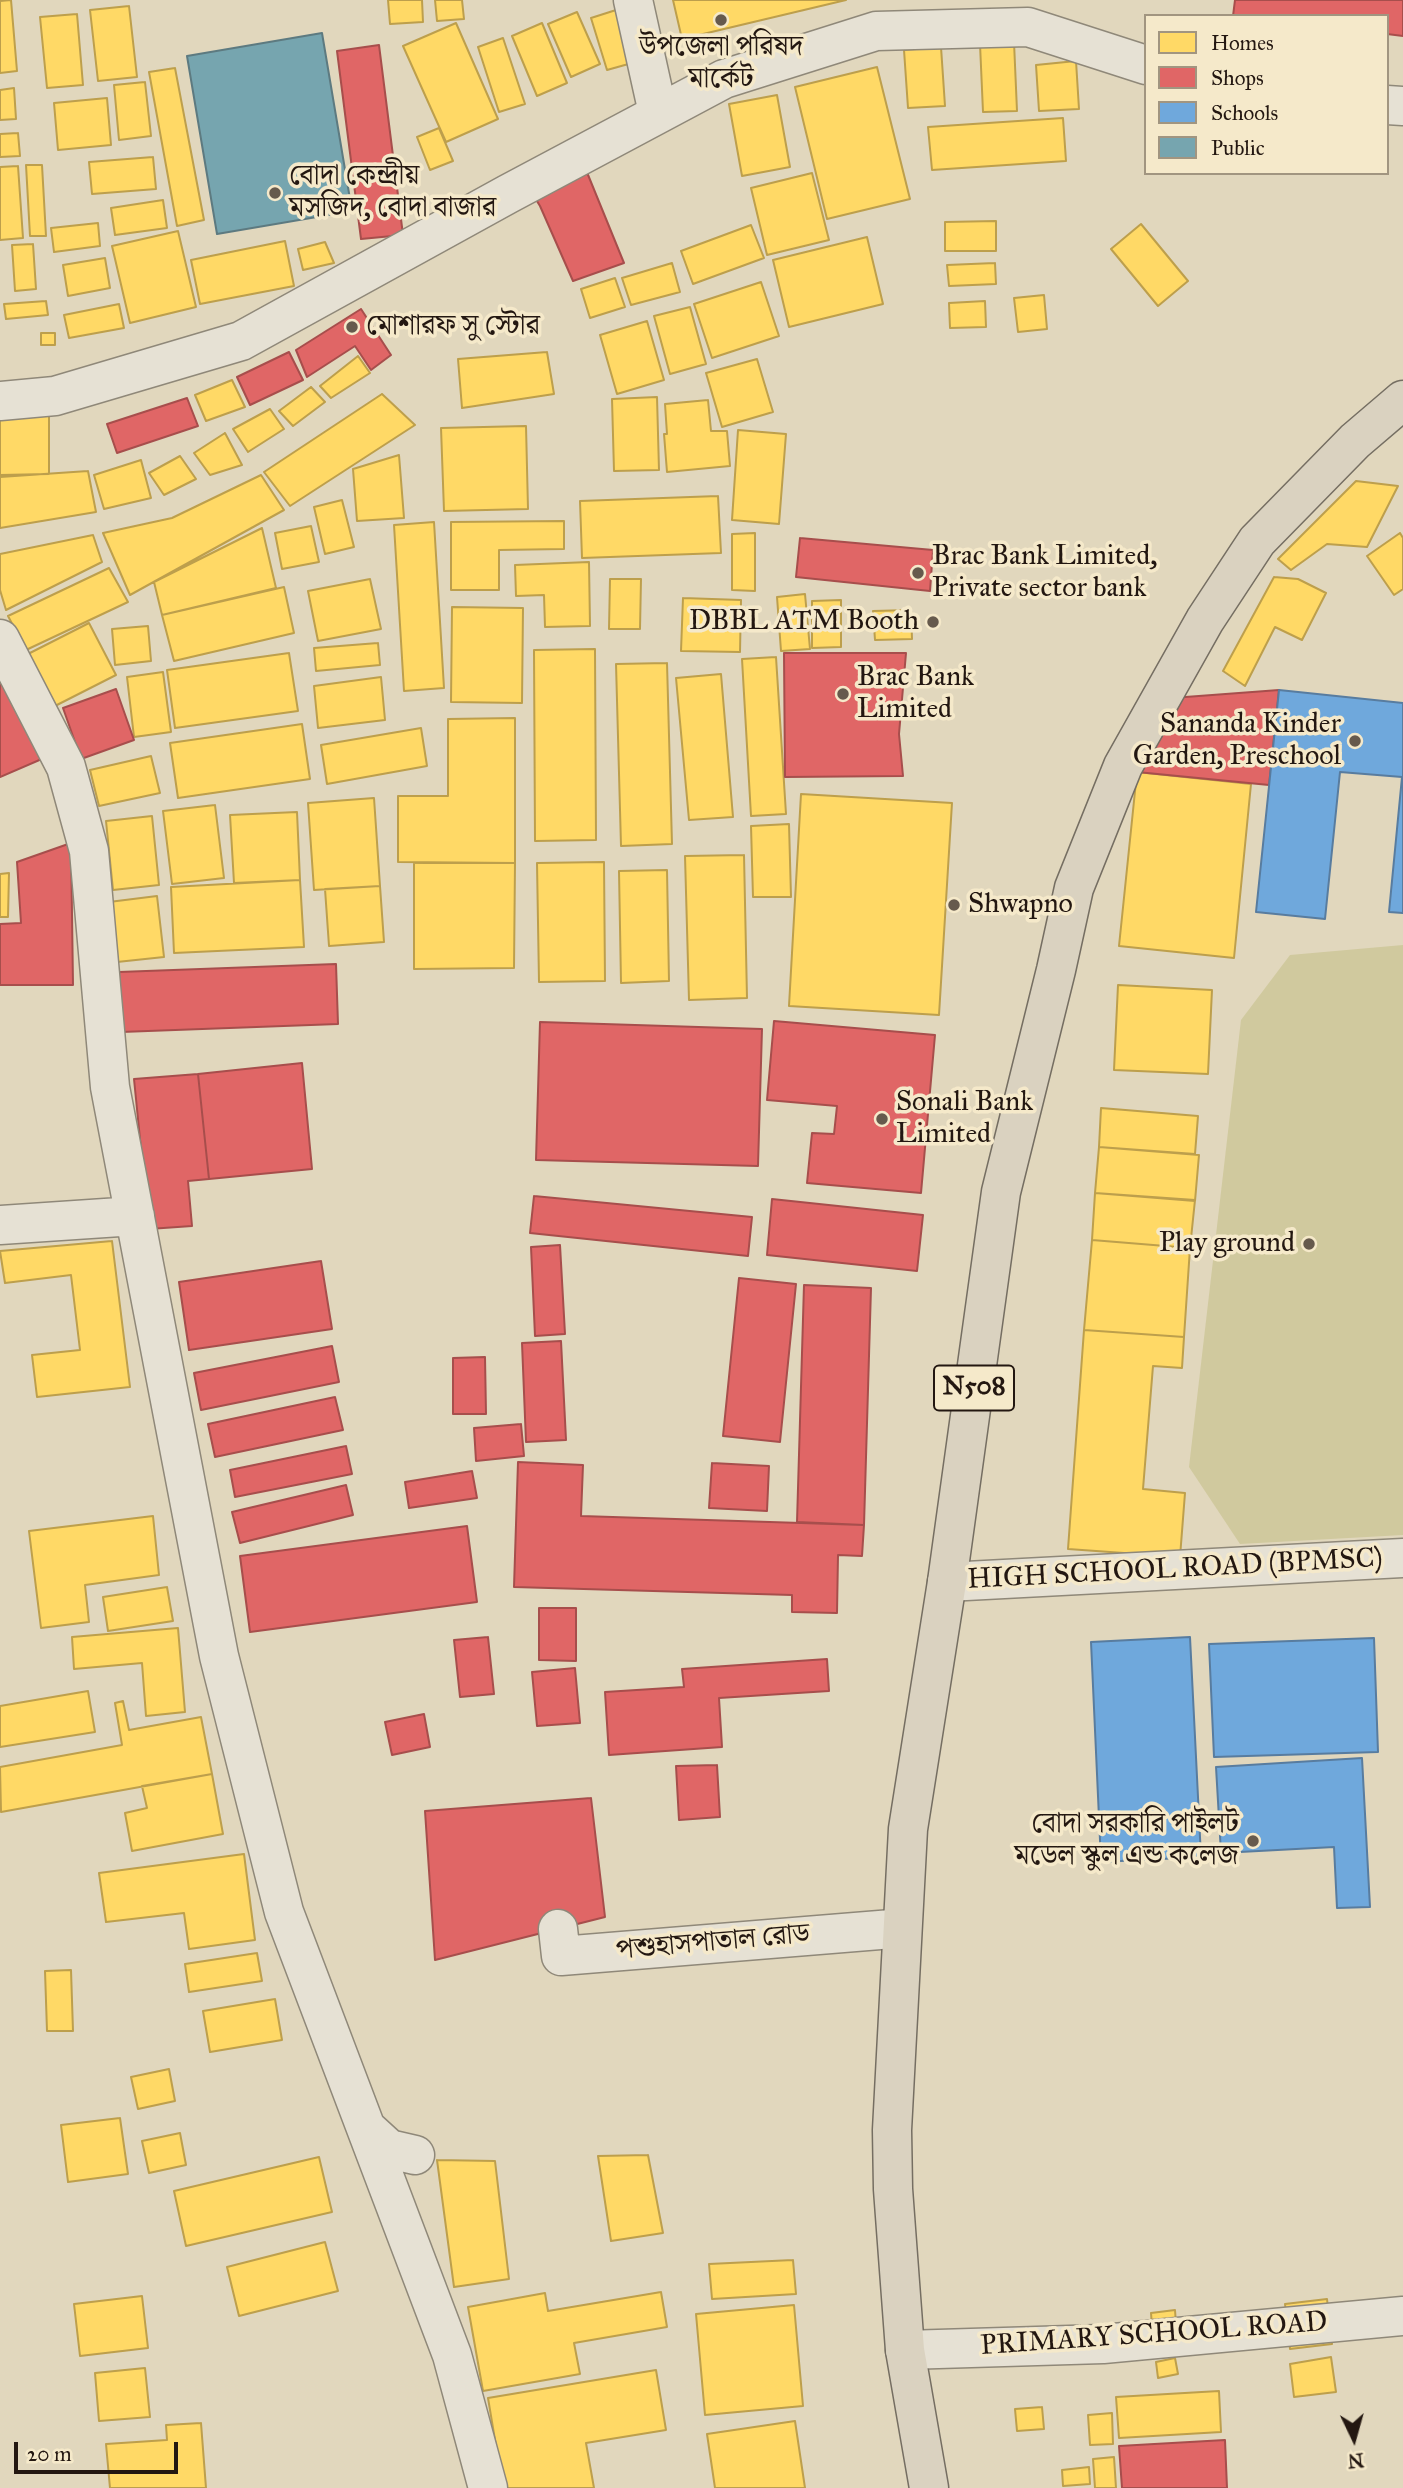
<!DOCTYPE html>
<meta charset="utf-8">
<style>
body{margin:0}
#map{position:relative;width:1403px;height:2488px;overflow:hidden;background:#e1d7bd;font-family:"IM FELL Great Primer",serif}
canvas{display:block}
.legend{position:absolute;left:1144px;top:14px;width:245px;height:161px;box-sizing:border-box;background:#f5e9ca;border:2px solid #a19580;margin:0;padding:9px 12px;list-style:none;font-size:21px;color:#231711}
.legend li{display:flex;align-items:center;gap:14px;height:35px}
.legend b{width:35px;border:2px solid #a19580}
.north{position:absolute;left:1319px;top:2404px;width:70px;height:70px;-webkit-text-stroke:5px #f5e9ca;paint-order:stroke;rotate:175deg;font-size:19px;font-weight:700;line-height:28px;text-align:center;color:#231711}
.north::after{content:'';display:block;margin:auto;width:24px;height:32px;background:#231711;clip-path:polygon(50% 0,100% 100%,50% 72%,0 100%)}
.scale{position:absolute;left:14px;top:2442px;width:164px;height:32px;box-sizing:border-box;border:4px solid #231711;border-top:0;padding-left:9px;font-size:21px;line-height:24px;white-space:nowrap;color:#231711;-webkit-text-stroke:5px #f5e9ca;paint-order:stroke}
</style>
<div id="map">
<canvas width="1403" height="2488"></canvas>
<ul class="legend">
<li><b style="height:19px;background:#ffd966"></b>Homes</li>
<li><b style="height:19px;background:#e06666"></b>Shops</li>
<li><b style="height:19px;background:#6fa8dc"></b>Schools</li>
<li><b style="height:19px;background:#76a5af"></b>Public</li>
</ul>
<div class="north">N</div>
<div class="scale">20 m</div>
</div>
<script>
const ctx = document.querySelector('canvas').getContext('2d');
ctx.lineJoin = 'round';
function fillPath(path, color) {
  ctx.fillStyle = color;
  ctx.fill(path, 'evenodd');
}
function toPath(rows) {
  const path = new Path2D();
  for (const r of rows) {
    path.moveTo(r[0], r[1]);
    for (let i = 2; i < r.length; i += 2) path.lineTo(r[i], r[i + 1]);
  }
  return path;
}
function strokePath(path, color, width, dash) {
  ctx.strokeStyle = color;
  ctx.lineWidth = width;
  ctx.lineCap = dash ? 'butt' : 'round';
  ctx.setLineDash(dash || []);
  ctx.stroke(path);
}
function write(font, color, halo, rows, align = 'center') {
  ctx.font = font + ' "IM FELL Great Primer","Noto Serif Bengali",serif';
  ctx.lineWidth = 7;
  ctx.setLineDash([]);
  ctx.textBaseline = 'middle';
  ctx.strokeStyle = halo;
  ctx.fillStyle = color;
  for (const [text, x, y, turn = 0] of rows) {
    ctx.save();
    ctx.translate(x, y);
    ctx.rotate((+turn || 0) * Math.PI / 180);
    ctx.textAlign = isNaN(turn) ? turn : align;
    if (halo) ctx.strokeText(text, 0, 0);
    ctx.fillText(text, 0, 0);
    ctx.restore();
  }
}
fillPath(toPath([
 [1403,945,1403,1535,1240,1544,1189,1467,1241,1020,1290,955]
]), '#d0c99e');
const homes = toPath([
 [11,0,17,71,0,73,0,1,11,0],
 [388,0,422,0,423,22,390,24,388,0],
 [435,0,462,0,464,19,437,21,435,0],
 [673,0,846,0,682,39,673,0],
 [129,6,137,77,98,81,90,10,129,6],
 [616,10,632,63,607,70,591,18,616,10],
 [577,12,600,64,571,77,548,24,577,12],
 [77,14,83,85,47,88,40,17,77,14],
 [456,23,498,119,446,142,403,46,456,23],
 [542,23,567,83,537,96,512,36,542,23],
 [503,38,525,104,499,112,478,47,503,38],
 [1014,42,1017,111,983,112,980,44,1014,42],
 [941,47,945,106,908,108,904,50,941,47],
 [1076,61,1079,109,1039,111,1036,65,1076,61],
 [877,67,910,199,827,219,795,87,877,67],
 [175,68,204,220,177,226,149,72,175,68],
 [145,82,151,136,119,140,114,85,145,82],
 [14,88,16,119,0,120,0,90,14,88],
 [777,95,790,167,742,176,729,104,777,95],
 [107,98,111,145,58,150,54,103,107,98],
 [1063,118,1066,161,932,170,928,127,1063,118],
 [439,128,453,161,430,170,417,137,439,128],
 [18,133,20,156,0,157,0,134,18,133],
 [153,157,156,189,92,194,89,162,153,157],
 [26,165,42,165,46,236,30,236,26,165],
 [18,166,23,238,0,240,0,167,18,166],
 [812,173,829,240,767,255,751,188,812,173],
 [163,200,167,228,115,235,111,208,163,200],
 [996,221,996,251,945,251,945,222,996,221],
 [98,223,100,246,54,252,51,228,98,223],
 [1141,224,1188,281,1158,306,1111,249,1141,224],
 [751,225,764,258,693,284,681,251,751,225],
 [178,231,196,307,130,323,112,246,178,231],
 [867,237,883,304,789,327,773,260,867,237],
 [285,241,294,286,200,304,191,260,285,241],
 [325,242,334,263,303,270,298,249,325,242],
 [33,244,36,289,15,291,12,245,33,244],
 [105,258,110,288,68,296,63,265,105,258],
 [672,263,680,292,631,305,622,278,672,263],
 [995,263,996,284,949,286,947,265,995,263],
 [615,278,625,307,590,318,581,289,615,278],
 [761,282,779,336,712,358,694,304,761,282],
 [1044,295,1047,329,1018,332,1014,298,1044,295],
 [46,301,48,315,6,319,4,304,46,301],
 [985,301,986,327,950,328,949,303,985,301],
 [119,304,124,328,69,338,64,315,119,304],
 [690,307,706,364,670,374,654,316,690,307],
 [647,321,664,380,617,394,600,335,647,321],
 [41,333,55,333,55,345,41,345,41,333],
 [547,352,554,394,462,408,458,359,547,352],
 [358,356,370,373,331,398,320,386,358,356],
 [757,359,773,412,722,427,706,373,757,359],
 [232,380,245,407,206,421,195,395,232,380],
 [311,387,325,402,293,426,279,411,311,387],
 [382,394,415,425,290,506,264,472,382,394],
 [657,397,659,470,614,471,612,399,657,397],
 [708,400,711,431,727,431,730,466,667,472,664,434,667,434,665,404,708,400],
 [270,409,284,429,248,452,233,429,270,409],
 [49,412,49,474,0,475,0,413,49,412],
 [526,426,528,509,444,511,441,428,526,426],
 [738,430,786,434,779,524,732,520,738,430],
 [225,433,242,465,210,475,194,453,225,433],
 [399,455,404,518,357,521,353,469,399,455],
 [180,456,196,479,164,495,149,473,180,456],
 [141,460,151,498,104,509,94,475,141,460],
 [88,471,96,512,0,528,0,477,88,471],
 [261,475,284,510,130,595,103,533,172,518,261,475],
 [1356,481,1398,486,1367,547,1327,544,1291,570,1278,559,1356,481],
 [718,496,721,553,582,558,580,501,718,496],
 [342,500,354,547,325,554,314,507,342,500],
 [564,521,564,549,499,550,499,590,451,590,451,522,564,521],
 [434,522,444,688,404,691,394,525,434,522],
 [311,526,319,562,282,569,275,533,311,526],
 [262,528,276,588,162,615,154,582,262,528],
 [755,533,755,591,732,590,732,534,755,533],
 [1400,533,1403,538,1403,589,1394,595,1367,556,1400,533],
 [93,535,102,562,6,610,0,590,0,554,93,535],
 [589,562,590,626,545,627,544,595,516,596,515,565,589,562],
 [109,568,128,602,26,650,8,616,109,568],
 [1274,577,1298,579,1326,593,1302,640,1275,627,1245,686,1223,671,1274,577],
 [370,579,381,629,318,641,308,591,370,579],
 [610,579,641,579,640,629,609,629,610,579],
 [284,587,294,633,174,661,162,615,284,587],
 [805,594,810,649,781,651,777,597,805,594],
 [683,598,741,600,740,652,681,651,683,598],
 [841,600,841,647,812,648,812,601,841,600],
 [452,607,523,608,522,703,451,702,452,607],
 [911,610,912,639,875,640,873,611,911,610],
 [89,623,116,675,53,707,26,655,89,623],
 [148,626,151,661,115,665,112,629,148,626],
 [378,643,380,665,316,671,314,648,378,643],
 [595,649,596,840,535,841,534,650,595,649],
 [289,653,298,711,175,728,167,670,289,653],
 [776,657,786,814,751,816,742,659,776,657],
 [667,663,672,844,621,846,616,664,667,663],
 [163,672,171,732,134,737,127,677,163,672],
 [721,674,733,817,689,820,676,678,721,674],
 [381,677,385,720,318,728,314,686,381,677],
 [515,718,515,863,398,862,398,796,448,796,448,719,515,718],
 [302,724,310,779,178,798,170,743,302,724],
 [421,728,427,766,327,784,321,745,421,728],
 [151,756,160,793,99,806,90,770,151,756],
 [1137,772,1251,784,1234,958,1119,946,1137,772],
 [801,794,952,803,939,1015,789,1006,801,794],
 [374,798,380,886,314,890,308,803,374,798],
 [215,805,224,878,172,884,163,811,215,805],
 [297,812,300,880,234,883,230,815,297,812],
 [152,816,159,885,113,890,106,821,152,816],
 [789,824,791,897,753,897,751,826,789,824],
 [744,855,747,998,689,1000,685,856,744,855],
 [604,862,605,981,539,982,537,863,604,862],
 [414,863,515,863,514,968,414,969,414,863],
 [667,870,669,981,621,983,619,871,667,870],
 [9,873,8,917,0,917,0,874,9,873],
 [300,880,304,947,174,953,171,887,300,880],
 [380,886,384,942,329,946,325,889,380,886],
 [157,896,164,957,117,962,109,902,157,896],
 [1118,985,1212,990,1208,1074,1114,1070,1118,985],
 [1101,1108,1198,1116,1195,1154,1099,1147,1101,1108],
 [1099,1147,1199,1155,1195,1201,1095,1193,1099,1147],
 [1095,1193,1195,1200,1190,1248,1092,1240,1095,1193],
 [1092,1240,1190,1248,1184,1337,1084,1330,1092,1240],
 [112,1241,130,1387,37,1397,32,1355,80,1350,71,1275,5,1283,0,1251,112,1241],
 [1084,1330,1184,1337,1182,1368,1153,1366,1143,1489,1185,1493,1180,1557,1068,1549,1084,1330],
 [153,1516,159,1575,85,1585,89,1622,41,1628,29,1531,153,1516],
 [167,1587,173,1621,108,1631,103,1597,167,1587],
 [178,1628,185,1712,146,1716,142,1663,74,1669,72,1637,178,1628],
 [88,1691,95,1732,0,1747,0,1706,88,1691],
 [123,1701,129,1730,201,1717,212,1774,1,1812,0,1767,122,1745,115,1703,123,1701],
 [212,1774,223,1834,132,1851,125,1813,147,1808,142,1786,212,1774],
 [244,1854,255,1940,189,1949,184,1913,106,1922,99,1873,244,1854],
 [257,1953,262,1981,189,1992,185,1964,257,1953],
 [71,1970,73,2031,47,2031,45,1971,71,1970],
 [275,1999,282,2040,210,2052,203,2011,275,1999],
 [169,2069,175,2101,138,2109,131,2077,169,2069],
 [120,2118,128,2174,68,2182,61,2125,120,2118],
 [180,2133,186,2165,149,2173,142,2141,180,2133],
 [648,2155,663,2233,611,2241,598,2156,648,2155],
 [319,2157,332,2212,186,2246,174,2191,319,2157],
 [437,2160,495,2161,509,2279,454,2287,437,2160],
 [325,2242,338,2291,239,2316,227,2267,325,2242],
 [793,2260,796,2294,712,2299,709,2264,793,2260],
 [661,2292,667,2327,574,2343,580,2374,483,2391,468,2307,545,2293,548,2311,661,2292],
 [142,2296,148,2348,80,2356,74,2304,142,2296],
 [1327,2299,1332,2344,1290,2349,1285,2304,1327,2299],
 [794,2305,803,2406,705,2415,696,2314,794,2305],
 [1175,2310,1178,2352,1154,2353,1151,2313,1175,2310],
 [1331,2357,1336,2392,1294,2397,1290,2364,1331,2357],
 [1175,2358,1178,2374,1158,2378,1156,2362,1175,2358],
 [145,2368,150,2417,99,2421,95,2373,145,2368],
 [656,2370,666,2430,586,2443,594,2488,503,2488,488,2398,656,2370],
 [1219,2391,1221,2432,1119,2438,1116,2397,1219,2391],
 [1042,2407,1044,2429,1017,2431,1015,2409,1042,2407],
 [1112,2413,1113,2444,1090,2445,1088,2415,1112,2413],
 [795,2421,805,2488,715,2488,707,2434,795,2421],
 [201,2423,206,2488,110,2488,106,2444,167,2440,166,2425,201,2423],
 [1114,2457,1116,2488,1095,2488,1093,2459,1114,2457],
 [1089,2467,1090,2484,1063,2486,1062,2470,1089,2467]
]);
fillPath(homes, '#ffd966');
strokePath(homes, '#bd9f4c', 2);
const shops = toPath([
 [1235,0,1403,0,1403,36,1387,34,1387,16,1233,16,1235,0],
 [379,45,403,235,361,239,337,51,379,45],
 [584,165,624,263,573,281,540,206,532,193,584,165],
 [361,309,391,355,371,370,355,346,307,377,296,350,361,309],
 [289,352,303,380,250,405,237,377,289,352],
 [187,398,198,426,117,453,107,424,187,398],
 [800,538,933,550,930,591,796,577,800,538],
 [784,653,906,653,899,734,903,776,785,777,784,653],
 [0,654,51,755,0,777,0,654],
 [116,689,134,740,81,759,63,708,116,689],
 [1279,690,1269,785,1137,772,1172,698,1279,690],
 [71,843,73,985,0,985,0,924,21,923,17,862,71,843],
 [336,964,338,1024,121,1032,119,972,336,964],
 [774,1021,935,1035,921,1193,807,1183,812,1133,834,1134,837,1106,767,1100,774,1021],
 [540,1022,762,1029,758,1166,536,1160,540,1022],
 [302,1063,312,1169,209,1179,198,1074,302,1063],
 [198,1074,209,1179,188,1181,192,1226,149,1229,134,1079,198,1074],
 [534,1196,752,1217,748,1256,530,1233,534,1196],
 [772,1199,923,1215,917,1271,767,1255,772,1199],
 [560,1245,565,1334,535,1336,531,1247,560,1245],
 [321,1261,332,1329,189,1350,179,1282,321,1261],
 [739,1278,796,1284,780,1442,723,1436,739,1278],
 [804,1285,871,1288,864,1525,797,1522,804,1285],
 [561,1341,566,1440,526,1442,522,1343,561,1341],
 [332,1346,339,1382,201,1410,194,1373,332,1346],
 [485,1357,486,1414,453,1414,453,1358,485,1357],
 [335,1397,343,1430,215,1457,208,1424,335,1397],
 [521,1424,524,1456,476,1461,474,1428,521,1424],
 [346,1446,352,1474,235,1497,230,1470,346,1446],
 [518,1462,583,1465,581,1516,864,1525,862,1556,838,1555,837,1613,792,1612,792,1595,514,1587,518,1462],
 [712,1463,769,1466,767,1511,709,1508,712,1463],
 [472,1471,477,1498,409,1508,405,1482,472,1471],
 [346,1485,353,1515,240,1543,232,1512,346,1485],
 [467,1526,477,1602,250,1632,240,1556,467,1526],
 [539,1608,576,1608,576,1661,539,1660,539,1608],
 [488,1637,494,1694,460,1697,454,1640,488,1637],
 [827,1659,829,1691,719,1698,722,1747,609,1755,605,1692,684,1687,682,1669,827,1659],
 [575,1668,580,1723,537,1726,532,1672,575,1668],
 [424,1714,430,1747,392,1755,385,1722,424,1714],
 [717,1765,720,1817,679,1820,676,1766,717,1765],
 [591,1798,605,1917,435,1960,425,1811,591,1798],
 [1225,2440,1227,2488,1122,2488,1119,2446,1225,2440]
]);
fillPath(shops, '#e06666');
strokePath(shops, '#a74e4c', 2);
const schools = toPath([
 [1279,690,1403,703,1403,913,1389,912,1402,777,1340,772,1325,919,1256,912,1279,690],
 [1190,1637,1201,1857,1101,1862,1091,1642,1190,1637],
 [1374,1638,1378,1752,1214,1757,1209,1644,1374,1638],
 [1362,1758,1370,1907,1337,1908,1334,1847,1221,1853,1216,1767,1362,1758]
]);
fillPath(schools, '#6fa8dc');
strokePath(schools, '#587c9f', 2);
const public = toPath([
 [322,33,352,211,217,234,187,56,322,33]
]);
fillPath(public, '#76a5af');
strokePath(public, '#5d7a80', 2);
const minor = toPath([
 [633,0,658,113],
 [1387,105,1403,106],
 [0,401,55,396,241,341,508,194,724,79,876,31,1028,27,1146,65],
 [0,639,66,767,89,851,110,1087,219,1656,284,1912,452,2355,488,2488],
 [0,1225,135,1216],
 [947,1582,1403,1558],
 [558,1929,561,1956,892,1929],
 [366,2128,389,2149,415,2155],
 [905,2350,1103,2344,1403,2316]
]);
const highway = toPath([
 [929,2488,905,2350,893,2189,892,2130,908,1829,947,1582,1001,1192,1056,970,1074,888,1123,766,1205,620,1257,541,1355,441,1403,400]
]);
strokePath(minor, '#8f8879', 41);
strokePath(highway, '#756e62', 41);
strokePath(minor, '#e6e1d4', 38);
strokePath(highway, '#dad2c0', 38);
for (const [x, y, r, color] of [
 [721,20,7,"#665a4d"],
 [275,193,7,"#665a4d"],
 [352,327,7,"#665a4d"],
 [918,573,7,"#665a4d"],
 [933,622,7,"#665a4d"],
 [843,694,7,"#665a4d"],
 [1355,741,7,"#665a4d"],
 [954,905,7,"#665a4d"],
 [882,1119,7,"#665a4d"],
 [1309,1244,7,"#665a4d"],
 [1253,1841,7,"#665a4d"]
]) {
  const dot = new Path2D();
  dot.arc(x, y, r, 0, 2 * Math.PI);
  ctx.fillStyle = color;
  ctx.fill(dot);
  strokePath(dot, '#f5e9ca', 2.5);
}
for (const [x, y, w] of [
 [974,1388,80]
]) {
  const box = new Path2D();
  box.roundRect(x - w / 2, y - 22.5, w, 45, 5);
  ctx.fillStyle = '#f5e9ca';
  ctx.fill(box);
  strokePath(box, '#231711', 2);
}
write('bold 26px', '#231711', null, [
 ["N508",974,1388]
]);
write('28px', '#231711', '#f5e9ca', [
 ["উপজেলা পরিষদ",721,48,"center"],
 ["মার্কেট",721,80,"center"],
 ["বোদা কেন্দ্রীয়",289,177],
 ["মসজিদ, বোদা বাজার",289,209],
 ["মোশারফ সু স্টোর",366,327],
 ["Brac Bank Limited,",932,557],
 ["Private sector bank",932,589],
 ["DBBL ATM Booth",919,622,"right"],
 ["Brac Bank",857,678],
 ["Limited",857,710],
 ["Sananda Kinder",1341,725,"right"],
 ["Garden, Preschool",1341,757,"right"],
 ["Shwapno",968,905],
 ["Sonali Bank",896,1103],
 ["Limited",896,1135],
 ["Play ground",1295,1244,"right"],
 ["বোদা সরকারি পাইলট",1239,1825,"right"],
 ["মডেল স্কুল এন্ড কলেজ",1239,1857,"right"]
], 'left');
write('28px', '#231711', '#f5e9ca', [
 ["HIGH SCHOOL ROAD (BPMSC)",1175,1570,-3],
 ["পশুহাসপাতাল রোড",713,1943,-5],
 ["PRIMARY SCHOOL ROAD",1154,2335,-4]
]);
</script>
